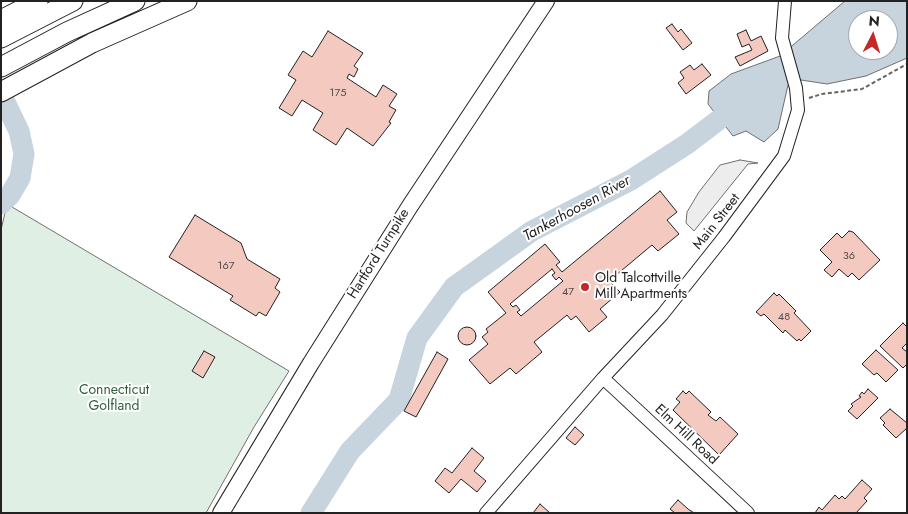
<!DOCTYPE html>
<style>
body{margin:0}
#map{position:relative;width:908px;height:514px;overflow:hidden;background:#fff;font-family:Jost,sans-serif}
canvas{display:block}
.frame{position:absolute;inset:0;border:2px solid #222;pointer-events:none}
.north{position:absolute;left:848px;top:10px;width:50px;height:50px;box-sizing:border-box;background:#fff;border:1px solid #a7a7a7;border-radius:50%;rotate:5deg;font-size:14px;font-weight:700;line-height:20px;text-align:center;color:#222}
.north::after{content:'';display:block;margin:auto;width:18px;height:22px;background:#c62828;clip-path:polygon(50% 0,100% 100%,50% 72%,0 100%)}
</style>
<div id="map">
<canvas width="908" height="514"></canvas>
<div class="frame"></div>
<div class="north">N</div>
</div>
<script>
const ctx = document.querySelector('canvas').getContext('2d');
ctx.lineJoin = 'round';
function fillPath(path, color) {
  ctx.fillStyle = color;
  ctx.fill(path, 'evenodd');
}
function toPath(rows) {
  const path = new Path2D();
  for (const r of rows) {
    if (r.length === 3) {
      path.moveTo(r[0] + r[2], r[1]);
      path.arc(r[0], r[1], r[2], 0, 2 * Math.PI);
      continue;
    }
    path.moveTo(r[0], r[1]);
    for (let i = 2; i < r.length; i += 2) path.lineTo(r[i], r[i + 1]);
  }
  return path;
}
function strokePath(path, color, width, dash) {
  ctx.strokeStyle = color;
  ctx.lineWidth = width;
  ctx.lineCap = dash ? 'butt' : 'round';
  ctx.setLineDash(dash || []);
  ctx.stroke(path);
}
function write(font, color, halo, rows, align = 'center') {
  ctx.font = font + ' Jost,sans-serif';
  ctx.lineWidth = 4;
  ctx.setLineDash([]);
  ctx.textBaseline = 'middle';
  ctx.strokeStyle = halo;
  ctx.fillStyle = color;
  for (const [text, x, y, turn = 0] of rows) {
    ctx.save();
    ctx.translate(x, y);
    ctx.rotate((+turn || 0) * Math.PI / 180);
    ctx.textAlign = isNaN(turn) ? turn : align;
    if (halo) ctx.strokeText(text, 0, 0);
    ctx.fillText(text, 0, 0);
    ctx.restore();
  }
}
const green = toPath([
 [7,204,289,371,254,427,206,513,1,513,1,230,7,204]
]);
fillPath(green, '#e0efe3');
strokePath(green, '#6f6f6f', 1);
const parking = toPath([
 [740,160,758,163,748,164,694,231,686,223,687,212,699,192,720,165,740,160]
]);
fillPath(parking, '#ededed');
strokePath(parking, '#6f6f6f', 1);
const water = toPath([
 [845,1,907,1,907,58,866,76,827,84,801,80,788,85,778,129,764,142,746,131,733,136,708,104,709,91,731,74,780,56,845,1],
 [858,20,888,20,888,50,858,50,858,20]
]);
fillPath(water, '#c7d3dd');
strokePath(water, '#6f6f6f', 1);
strokePath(toPath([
 [1,94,19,131,24,154,20,178,10,195,1,204],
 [311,513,350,451,399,400,417,338,454,287,532,231,631,180,687,144,741,103]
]), '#c7d3dd', 21);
const building = toPath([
 [672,24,678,32,681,29,692,43,683,50,666,28,672,24],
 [746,30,751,41,761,36,768,51,740,66,735,57,752,50,749,44,742,47,737,34,746,30],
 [328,31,363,53,354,66,358,69,354,77,349,74,347,78,376,97,383,85,397,94,389,106,396,110,389,122,391,123,373,146,347,128,336,145,313,130,323,113,302,100,292,116,279,108,296,80,288,75,303,51,312,57,328,31],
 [702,64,711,75,686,94,678,83,684,78,680,72,690,65,694,70,702,64],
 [660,191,677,212,667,220,679,234,658,251,652,245,609,281,620,292,600,309,607,317,589,332,576,316,571,320,567,315,534,342,542,352,516,374,510,368,490,384,469,360,488,344,482,337,488,332,486,329,506,313,488,292,545,244,560,262,556,265,562,272,660,191],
 [552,269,555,273,552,275,556,280,559,277,563,281,521,316,517,312,520,310,516,305,513,307,510,304,552,269],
 [195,215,241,243,247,259,280,279,275,288,280,292,266,316,259,312,256,316,230,300,233,296,169,257,195,215],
 [849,231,853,232,880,260,859,280,852,273,848,277,839,269,832,277,824,270,832,262,820,250,837,233,842,238,849,231],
 [774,293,777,296,779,294,796,311,794,313,811,331,801,341,799,339,797,341,785,330,783,333,764,314,761,316,756,312,774,293],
 [903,323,907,327,907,343,902,348,907,352,907,364,903,368,880,346,903,323],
 [467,336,9],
 [876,350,898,370,886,382,877,373,874,375,862,364,876,350],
 [204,351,215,357,203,378,192,371,204,351],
 [437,352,448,359,416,417,404,411,437,352],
 [868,389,878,398,857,419,848,411,853,406,851,404,861,397,859,396,862,392,864,394,868,389],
 [683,391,686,394,689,391,711,412,708,415,716,421,720,417,738,434,719,455,673,410,680,402,676,399,683,391],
 [890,409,907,423,907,428,896,438,883,425,885,423,880,418,890,409],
 [575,427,584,435,575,445,566,438,575,427],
 [472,448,484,458,474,471,486,481,477,492,461,479,449,493,435,481,445,468,452,473,472,448],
 [862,480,872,489,864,498,867,501,856,513,815,513,819,507,822,510,835,495,839,499,842,496,845,499,862,480],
 [678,500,688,509,694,513,675,513,670,509,678,500],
 [540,504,550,513,533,513,540,504]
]);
fillPath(building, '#f3c9c0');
strokePath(building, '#222', 1);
const minor = toPath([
 [603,378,748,513],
 [486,513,603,378,662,315,724,237,784,156,798,110,796,88,782,38,785,1]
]);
const major = toPath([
 [221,513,311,363,410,206,546,1]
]);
const highway = toPath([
 [1,20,38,1],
 [1,38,73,1],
 [1,67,67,32,135,1],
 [1,92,92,43,187,1]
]);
strokePath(minor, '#222', 14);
strokePath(major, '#222', 18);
strokePath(highway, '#222', 21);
strokePath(toPath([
 [809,98,822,94,862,89,907,64]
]), '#646464', 2, [4, 2.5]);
strokePath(minor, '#fff', 12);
strokePath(major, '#fff', 16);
strokePath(highway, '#fff', 19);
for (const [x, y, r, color] of [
 [585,287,5,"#c62828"]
]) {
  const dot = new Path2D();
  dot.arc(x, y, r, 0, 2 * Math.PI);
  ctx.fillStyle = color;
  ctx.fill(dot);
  strokePath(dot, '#fff', 2);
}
write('11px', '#564c4a', null, [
 ["175",338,93],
 ["36",849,256],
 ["167",226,266],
 ["47",568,292],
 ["48",784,317]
]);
write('14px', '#222', '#fff', [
 ["Main Street",717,222,-52],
 ["Hartford Turnpike",379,254,-58],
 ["Elm Hill Road",686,435,43]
]);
write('14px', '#222', '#fff', [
 ["Old Talcottville",595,279],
 ["Mill Apartments",595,295]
], 'left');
write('14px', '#2f5e38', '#fff', [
 ["Connecticut",114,391],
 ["Golfland",114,407]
]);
write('italic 15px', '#222', '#fff', [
 ["Tankerhoosen River",577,209,-29]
]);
</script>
